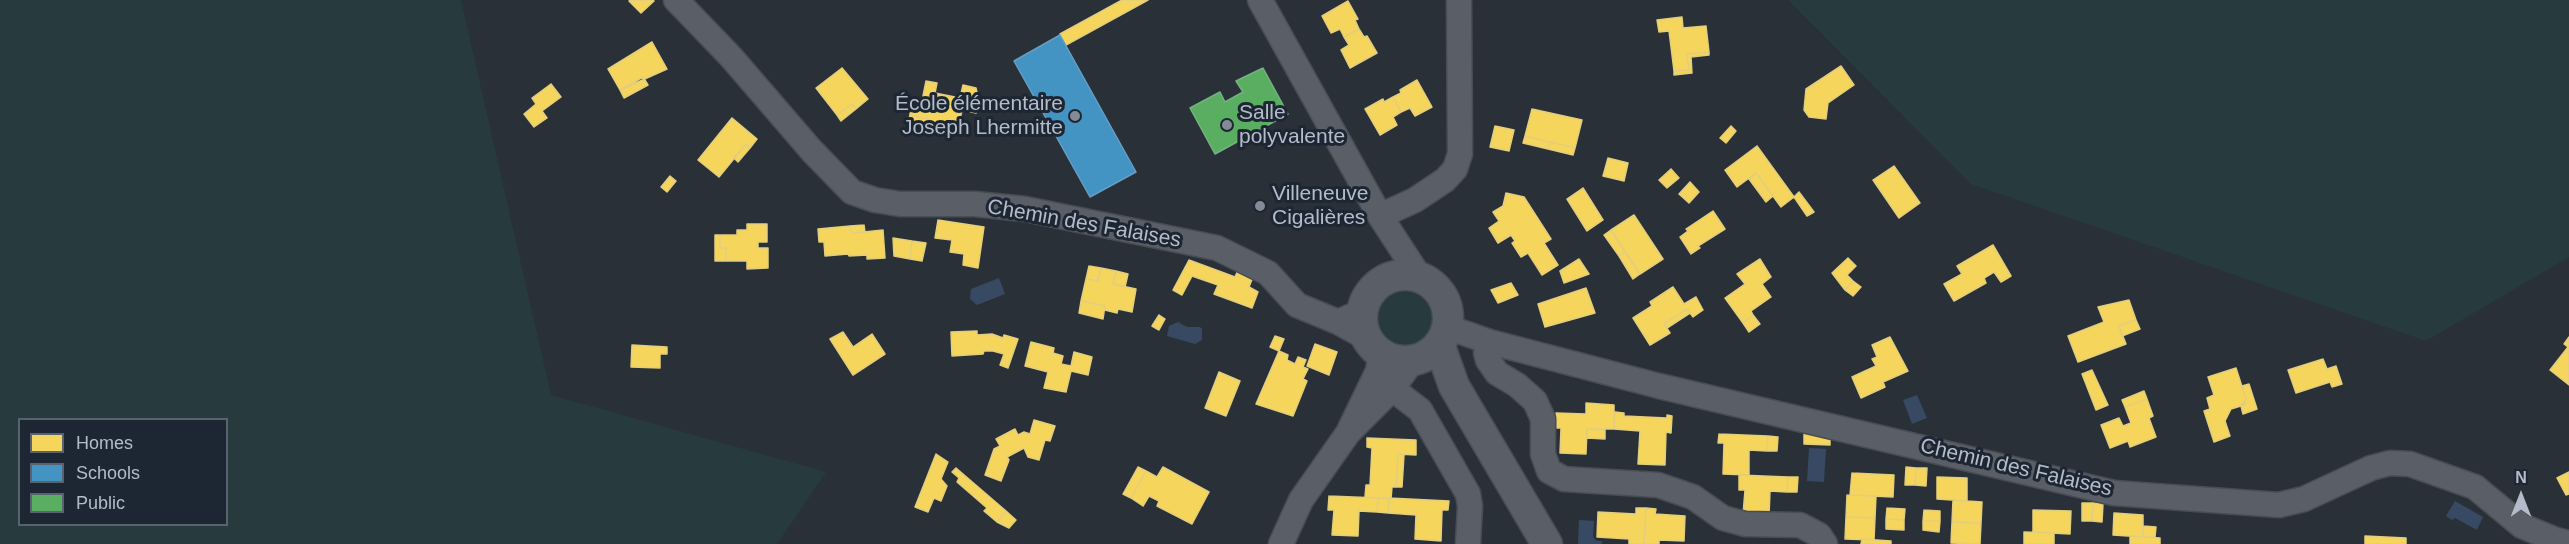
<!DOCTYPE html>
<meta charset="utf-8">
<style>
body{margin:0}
#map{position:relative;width:2569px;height:544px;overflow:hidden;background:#2a3038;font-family:Helvetica,sans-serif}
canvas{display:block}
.legend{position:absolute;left:18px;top:418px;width:210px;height:108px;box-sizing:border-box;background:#1d2633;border:2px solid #59626f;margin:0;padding:8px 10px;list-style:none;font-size:18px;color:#b4bcc9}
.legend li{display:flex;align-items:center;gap:12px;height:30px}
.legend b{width:30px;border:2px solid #59626f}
.north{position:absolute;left:2491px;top:466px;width:60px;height:60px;-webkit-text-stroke:4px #1d2633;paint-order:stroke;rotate:0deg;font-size:16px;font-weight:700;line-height:24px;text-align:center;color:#b4bcc9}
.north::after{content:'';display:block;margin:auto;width:21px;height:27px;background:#b4bcc9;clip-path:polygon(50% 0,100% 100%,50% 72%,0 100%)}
</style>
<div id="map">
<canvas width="2569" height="544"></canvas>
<ul class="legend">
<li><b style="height:16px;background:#f6d55c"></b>Homes</li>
<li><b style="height:16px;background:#4393c3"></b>Schools</li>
<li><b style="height:16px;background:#5aae61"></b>Public</li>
</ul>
<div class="north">N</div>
</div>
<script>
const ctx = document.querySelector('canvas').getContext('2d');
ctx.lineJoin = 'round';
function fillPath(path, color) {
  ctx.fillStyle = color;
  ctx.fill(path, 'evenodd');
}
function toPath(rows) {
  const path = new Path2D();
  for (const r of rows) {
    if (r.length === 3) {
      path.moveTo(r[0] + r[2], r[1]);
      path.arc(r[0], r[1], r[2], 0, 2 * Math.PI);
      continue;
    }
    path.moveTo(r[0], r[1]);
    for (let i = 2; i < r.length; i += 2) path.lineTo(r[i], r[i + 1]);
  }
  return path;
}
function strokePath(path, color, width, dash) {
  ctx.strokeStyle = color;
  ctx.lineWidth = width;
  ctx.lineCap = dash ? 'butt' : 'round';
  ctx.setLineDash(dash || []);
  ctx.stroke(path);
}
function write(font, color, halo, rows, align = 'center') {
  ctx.font = font + ' Helvetica,sans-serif';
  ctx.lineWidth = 6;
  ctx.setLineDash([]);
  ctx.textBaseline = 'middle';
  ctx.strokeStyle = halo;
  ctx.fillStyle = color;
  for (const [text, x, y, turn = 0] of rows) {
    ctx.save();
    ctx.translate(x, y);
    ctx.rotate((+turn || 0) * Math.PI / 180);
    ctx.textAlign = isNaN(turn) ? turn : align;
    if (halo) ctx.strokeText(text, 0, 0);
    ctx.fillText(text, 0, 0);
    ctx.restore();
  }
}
fillPath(toPath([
 [0,0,461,0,551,395,826,472,777,544,0,544],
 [20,420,226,420,226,524,20,524],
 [1788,0,2569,0,2569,257,2426,341,1971,184],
 [1405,319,27]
]), '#273a3e');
fillPath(toPath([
 [999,278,1005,294,977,305,970,299,971,289],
 [1178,322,1187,327,1200,327,1202,329,1202,340,1195,344,1167,336,1169,326],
 [1917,395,1927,418,1912,424,1903,400],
 [1809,448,1826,449,1824,482,1807,481],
 [2455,501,2483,517,2477,530,2455,518,2452,520,2446,516],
 [1579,520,1594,521,1593,537,1597,541,1602,541,1602,544,1578,544]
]), '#384963');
const homes = toPath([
 [631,0,653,0,654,1,641,13,629,1,631,0],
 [1122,0,1148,0,1066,45,1060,34,1122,0],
 [1348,1,1358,19,1355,20,1359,29,1344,37,1340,29,1331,33,1322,16,1348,1],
 [1682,17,1683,28,1706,26,1709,52,1687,54,1689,70,1674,71,1669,31,1659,32,1657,20,1682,17],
 [1359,29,1364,37,1367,36,1377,53,1350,68,1341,50,1349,45,1344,37,1359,29],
 [652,42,667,69,620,90,608,69,652,42],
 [1709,52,1709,55,1691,57,1692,73,1674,75,1674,71,1689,70,1687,54,1709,52],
 [1841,66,1854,85,1828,103,1826,119,1809,117,1804,110,1806,89,1841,66],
 [842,68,868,99,856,109,852,104,837,115,816,88,842,68],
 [643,77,648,85,624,98,620,90,643,77],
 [1417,80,1432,107,1415,116,1410,108,1401,112,1393,97,1401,93,1400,90,1417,80],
 [926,81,937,83,935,93,960,98,963,85,976,88,979,102,976,113,962,110,958,129,928,123,929,119,910,115,910,111,900,109,902,97,922,101,926,81],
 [551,84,561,97,542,111,547,118,534,127,524,114,536,104,532,98,551,84],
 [1393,97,1401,112,1393,117,1397,125,1380,135,1365,109,1383,99,1384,102,1393,97],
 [852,104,856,109,841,121,837,115,852,104],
 [1532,109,1582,120,1575,148,1525,136,1532,109],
 [910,115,929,119,928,126,908,122,910,115],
 [732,118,757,139,750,148,746,144,719,177,698,160,732,118],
 [1495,126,1514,130,1509,151,1490,147,1495,126],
 [1731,126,1736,131,1726,143,1720,138,1731,126],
 [1525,136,1550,142,1548,149,1523,143,1525,136],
 [1550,142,1575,148,1573,155,1548,149,1550,142],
 [746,144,750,148,738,162,734,158,746,144],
 [1757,146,1794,197,1781,207,1756,173,1737,187,1725,170,1757,146],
 [1608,158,1628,163,1624,181,1603,176,1608,158],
 [1894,166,1920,203,1899,218,1873,180,1894,166],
 [1671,169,1679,178,1667,188,1659,180,1671,169],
 [1756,173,1773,196,1766,202,1749,179,1756,173],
 [670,176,676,181,667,192,661,187,670,176],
 [1690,182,1699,192,1689,203,1679,194,1690,182],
 [1583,188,1603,220,1587,231,1567,199,1583,188],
 [1799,192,1814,212,1807,216,1794,197,1799,192],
 [1506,193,1524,197,1551,239,1544,243,1558,265,1542,275,1528,253,1521,257,1512,243,1515,241,1511,235,1498,243,1489,228,1499,221,1493,212,1503,206,1506,193],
 [1713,211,1725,229,1698,246,1700,248,1691,254,1680,237,1688,231,1686,229,1713,211],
 [1634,215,1663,259,1640,274,1611,230,1634,215],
 [938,220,984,227,978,268,963,265,964,254,950,252,952,240,935,238,938,220],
 [747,224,767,224,767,242,758,242,758,248,768,248,768,268,747,269,747,261,726,261,726,248,720,248,720,235,737,235,737,230,747,230,747,224],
 [864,225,865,232,854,233,850,230,850,226,864,225],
 [850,226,850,230,854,233,883,230,885,258,867,259,867,255,849,256,848,254,825,256,824,242,819,242,818,229,850,226],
 [1611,230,1625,252,1619,256,1604,235,1611,230],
 [715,235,720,235,720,248,726,248,726,261,715,261,715,235],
 [893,238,912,241,910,259,894,256,893,238],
 [912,241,926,243,922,261,910,259,912,241],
 [1993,245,2011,276,2001,282,1994,272,1984,278,1986,283,1954,301,1944,284,1962,274,1957,266,1993,245],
 [1625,252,1640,274,1633,279,1619,256,1625,252],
 [1848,258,1856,266,1847,275,1853,281,1845,290,1832,273,1848,258],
 [1579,259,1589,274,1564,283,1560,271,1579,259],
 [1760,259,1771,277,1762,284,1771,297,1751,311,1753,315,1743,323,1725,298,1745,284,1737,274,1760,259],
 [1189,260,1235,277,1238,270,1253,277,1249,287,1258,292,1252,308,1214,294,1218,285,1192,276,1182,295,1173,290,1189,260],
 [1089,266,1101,268,1098,281,1086,279,1089,266],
 [1101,268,1116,271,1113,284,1136,289,1132,312,1118,309,1117,313,1105,310,1105,306,1081,301,1086,279,1098,281,1101,268],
 [1116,271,1128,274,1125,287,1113,284,1116,271],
 [1853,281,1861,287,1853,296,1845,290,1853,281],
 [1511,283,1518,295,1498,303,1491,290,1511,283],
 [1673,287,1684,304,1696,297,1703,310,1693,317,1687,309,1664,324,1670,333,1650,345,1633,318,1652,306,1650,302,1673,287],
 [1586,288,1595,313,1545,327,1538,304,1586,288],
 [2129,300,2136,320,2119,326,2126,344,2078,362,2068,336,2104,322,2098,307,2129,300],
 [1081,301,1105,306,1103,319,1079,313,1081,301],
 [1687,309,1690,313,1667,328,1664,324,1687,309],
 [1159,315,1165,319,1159,330,1152,326,1159,315],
 [1753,315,1760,324,1749,332,1743,323,1753,315],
 [2136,320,2140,329,2122,336,2119,326,2136,320],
 [977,331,977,335,992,334,1003,338,1004,335,1018,339,1008,368,1000,365,1004,354,993,351,984,351,983,354,952,356,951,332,977,331],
 [843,332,853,347,872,334,885,354,853,375,830,339,843,332],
 [1275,336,1284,339,1279,351,1270,347,1275,336],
 [1890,337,1908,371,1883,382,1885,387,1861,398,1852,377,1876,366,1872,359,1877,357,1872,345,1890,337],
 [2569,337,2569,385,2550,370,2568,347,2564,344,2569,337],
 [1031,342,1054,348,1053,353,1063,356,1061,364,1071,366,1074,352,1092,357,1088,375,1071,371,1066,392,1044,388,1048,372,1025,366,1031,342],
 [1315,344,1337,352,1329,375,1307,366,1315,344],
 [632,345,667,347,667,354,660,354,660,368,631,367,632,345],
 [1279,351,1288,355,1287,360,1295,364,1298,357,1306,360,1303,367,1308,369,1303,379,1307,381,1293,416,1256,404,1279,351],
 [2323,359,2327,369,2336,366,2342,384,2332,387,2330,382,2296,393,2288,370,2323,359],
 [2236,368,2246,399,2244,405,2231,409,2225,421,2230,436,2214,442,2204,411,2210,409,2207,398,2214,395,2208,377,2236,368],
 [2092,370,2108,405,2096,410,2082,374,2092,370],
 [1219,372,1240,381,1226,416,1205,408,1219,372],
 [2249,384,2257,409,2243,414,2241,406,2246,399,2242,386,2249,384],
 [2144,391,2147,399,2125,407,2122,400,2144,391],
 [2147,399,2153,416,2149,418,2156,437,2130,447,2128,441,2110,448,2101,425,2119,418,2123,426,2131,423,2125,407,2147,399],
 [1586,403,1614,405,1614,429,1587,429,1586,454,1560,453,1561,428,1556,428,1556,413,1586,414,1586,403],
 [1615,412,1624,413,1624,416,1667,418,1667,415,1672,416,1671,433,1666,432,1665,465,1638,464,1640,431,1614,429,1615,412],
 [1034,420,1055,426,1050,441,1045,440,1039,460,1028,457,1024,448,1007,457,1009,460,1001,481,985,475,994,449,1000,446,996,439,1015,429,1018,435,1024,432,1030,434,1034,420],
 [1587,429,1605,430,1605,439,1587,438,1587,429],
 [1804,432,1830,439,1830,445,1804,444,1804,432],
 [1719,434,1768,436,1767,451,1749,450,1749,475,1723,474,1724,443,1718,443,1719,434],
 [1768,436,1778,437,1777,451,1767,451,1768,436],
 [1367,438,1416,440,1416,455,1398,454,1396,487,1392,487,1391,499,1365,497,1366,485,1370,485,1372,448,1367,447,1367,438],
 [936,454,948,462,941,479,947,486,941,501,934,498,928,512,915,507,936,454],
 [1398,454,1404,455,1402,487,1396,487,1398,454],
 [1138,467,1146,471,1131,498,1123,494,1138,467],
 [1163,467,1209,492,1192,524,1157,506,1159,501,1149,496,1143,506,1131,498,1146,471,1157,477,1163,467],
 [1906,467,1916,468,1915,485,1905,485,1906,467],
 [956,468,1006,511,997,522,984,511,987,508,957,482,959,478,952,472,956,468],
 [1916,468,1927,468,1926,486,1915,485,1916,468],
 [2569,472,2569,494,2566,495,2557,478,2569,472],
 [1852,473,1894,475,1893,497,1850,495,1852,473],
 [1739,475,1788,477,1787,492,1770,491,1769,516,1743,515,1745,490,1739,490,1739,475],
 [1788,477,1798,477,1797,492,1787,492,1788,477],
 [1937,477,1967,478,1967,501,1937,499,1937,477],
 [1847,495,1876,496,1875,518,1846,517,1847,495],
 [1329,496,1378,498,1377,512,1359,511,1358,536,1332,535,1334,510,1328,510,1329,496],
 [1378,498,1389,498,1388,513,1377,512,1378,498],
 [1389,498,1449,501,1448,510,1442,510,1441,541,1415,539,1416,515,1388,513,1389,498],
 [1953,500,1982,502,1981,523,1952,522,1953,500],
 [2082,503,2093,503,2092,521,2082,521,2082,503],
 [2093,503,2103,504,2102,522,2092,521,2093,503],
 [1636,508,1646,508,1644,544,1629,544,1629,539,1597,537,1598,512,1636,514,1636,508],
 [1646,508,1656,509,1655,514,1685,516,1684,541,1659,540,1659,544,1644,544,1646,508],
 [1887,508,1905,509,1904,520,1886,519,1887,508],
 [1924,510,1940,511,1940,521,1923,521,1924,510],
 [2033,510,2071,511,2070,534,2033,532,2033,510],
 [1006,511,1016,520,1009,528,997,522,1006,511],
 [2114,513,2143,515,2143,537,2113,535,2114,513],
 [1846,517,1875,518,1874,540,1845,539,1846,517],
 [1886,519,1904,520,1904,530,1886,529,1886,519],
 [1923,521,1940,521,1939,532,1923,530,1923,521],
 [1952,522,1981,523,1980,544,1951,543,1952,522],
 [2143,526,2156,527,2155,537,2143,537,2143,526],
 [2024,532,2054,533,2054,544,2024,544,2024,532],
 [2130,536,2160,538,2160,544,2130,544,2130,536],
 [2365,536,2406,538,2406,544,2365,544,2365,536],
 [1862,539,1891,541,1891,544,1861,544,1862,539]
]);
fillPath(homes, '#f6d55c');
strokePath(homes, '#e2ce7d', 1.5);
const schools = toPath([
 [1060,35,1136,172,1090,197,1014,61,1060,35]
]);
fillPath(schools, '#4393c3');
strokePath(schools, '#659fc5', 1.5);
const public = toPath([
 [1263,68,1288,114,1215,154,1190,108,1220,92,1225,102,1243,92,1236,81,1263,68]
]);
fillPath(public, '#5aae61');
strokePath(public, '#75b280', 1.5);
const minor = toPath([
 [676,0,731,57,812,151,852,192,875,200,900,204,975,204,1025,209,1217,248,1268,273,1297,305,1338,322,1367,338],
 [1260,0,1380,216,1421,279],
 [1380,216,1415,200,1445,180,1455,169,1460,154,1459,0],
 [1338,322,1363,311],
 [1447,327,1490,342,1659,386,2114,493,2279,505,2304,499,2371,468,2390,463,2410,464,2475,487,2522,526,2556,540,2569,543],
 [1490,342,1486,353,1488,360,1497,373,1517,385,1535,401,1543,419,1543,454,1549,471,1564,479,1658,485,1693,497,1723,518,1745,524,1800,525,1819,535,1825,544],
 [1381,353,1378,371,1348,433,1392,389,1413,360],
 [1378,371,1386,384,1420,410,1468,494,1470,506,1468,544],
 [1281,544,1301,500,1348,433]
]);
const tertiary = toPath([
 [1405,318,43],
 [1439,344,1454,386,1547,544]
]);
strokePath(minor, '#484c53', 27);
strokePath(tertiary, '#484c53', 33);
strokePath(minor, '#5a5e66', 24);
strokePath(tertiary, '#5a5e66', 30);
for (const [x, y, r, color] of [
 [1075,116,6,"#848b96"],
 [1227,125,6,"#848b96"],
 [1260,206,6,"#848b96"]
]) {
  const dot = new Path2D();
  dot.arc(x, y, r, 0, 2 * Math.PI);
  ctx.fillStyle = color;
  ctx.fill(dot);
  strokePath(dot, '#1d2633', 2);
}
write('21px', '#b4bcc9', '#1d2633', [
 ["École élémentaire",1063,104,"right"],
 ["Joseph Lhermitte",1063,128,"right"],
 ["Salle",1239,113],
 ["polyvalente",1239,137],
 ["Villeneuve",1272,194],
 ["Cigalières",1272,218]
], 'left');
write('21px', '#b4bcc9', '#1d2633', [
 ["Chemin des Falaises",1084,224,10],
 ["Chemin des Falaises",2016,468,13]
]);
</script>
